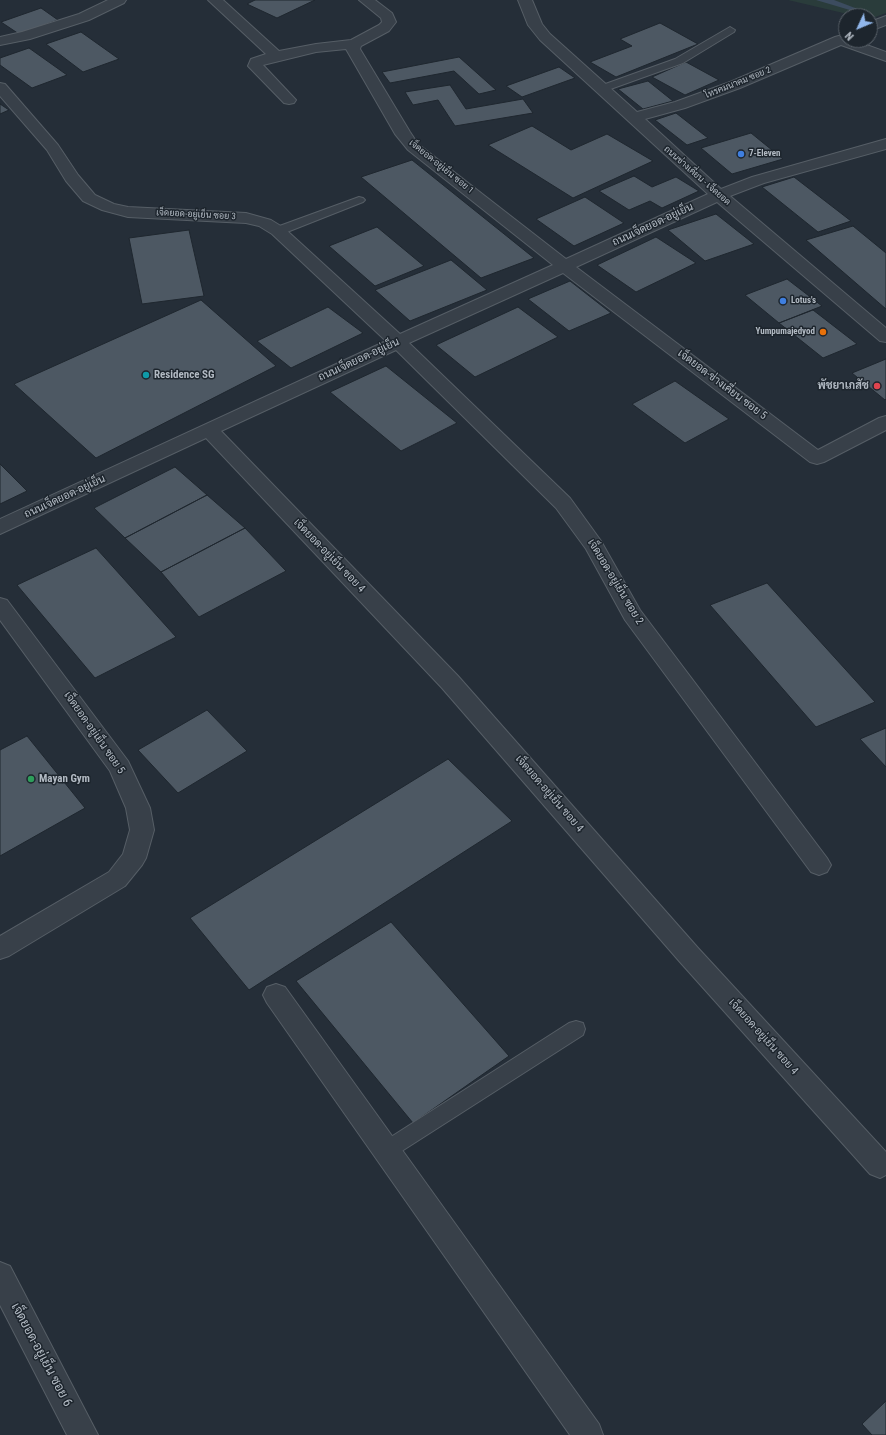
<!DOCTYPE html>
<meta charset="utf-8">
<style>
body{margin:0}
#map{position:relative;width:886px;height:1435px;overflow:hidden;background:#252e38;font-family:"Roboto Condensed",sans-serif}
canvas{display:block}
.north{position:absolute;left:838px;top:8px;width:40px;height:40px;box-sizing:border-box;background:#1d252d;border:1px solid #596169;border-radius:50%;rotate:226deg;font-size:11px;font-weight:700;line-height:16px;text-align:center;color:#b3bbc4}
.north::after{content:'';display:block;margin:auto;width:14px;height:18px;background:#91b7eb;clip-path:polygon(50% 0,100% 100%,50% 72%,0 100%)}
</style>
<div id="map">
<canvas width="886" height="1435"></canvas>
<div class="north">N</div>
</div>
<script>
const ctx = document.querySelector('canvas').getContext('2d');
ctx.lineJoin = 'round';
function fillPath(path, color) {
  ctx.fillStyle = color;
  ctx.fill(path, 'evenodd');
}
function toPath(rows) {
  const path = new Path2D();
  for (const r of rows) {
    path.moveTo(r[0], r[1]);
    for (let i = 2; i < r.length; i += 2) path.lineTo(r[i], r[i + 1]);
  }
  return path;
}
function strokePath(path, color, width, dash) {
  ctx.strokeStyle = color;
  ctx.lineWidth = width;
  ctx.lineCap = dash ? 'butt' : 'round';
  ctx.setLineDash(dash || []);
  ctx.stroke(path);
}
function write(font, color, halo, rows, align = 'center') {
  ctx.font = font + ' "Roboto Condensed",Sarabun,sans-serif';
  ctx.lineWidth = 3;
  ctx.setLineDash([]);
  ctx.textBaseline = 'middle';
  ctx.strokeStyle = halo;
  ctx.fillStyle = color;
  for (const [text, x, y, turn = 0] of rows) {
    ctx.save();
    ctx.translate(x, y);
    ctx.rotate((+turn || 0) * Math.PI / 180);
    ctx.textAlign = isNaN(turn) ? turn : align;
    if (halo) ctx.strokeText(text, 0, 0);
    ctx.fillText(text, 0, 0);
    ctx.restore();
  }
}
fillPath(toPath([
 [788,0,886,0,886,13,870,19,870,16,856,16]
]), '#2a3c3b');
fillPath(toPath([
 [816,0,834,0,863,11,860,13,816,0]
]), '#3c4c5f');
const building = toPath([
 [255,0,315,0,277,18,247,4,255,0],
 [41,8,58,20,19,34,1,22,41,8],
 [660,23,698,44,616,77,590,62,632,46,620,39,660,23],
 [81,32,119,59,83,72,46,44,81,32],
 [29,48,67,75,32,88,0,65,0,58,29,48],
 [459,57,496,90,479,94,454,71,390,83,382,72,459,57],
 [686,62,719,80,685,95,652,77,686,62],
 [559,67,575,78,522,97,506,86,559,67],
 [648,81,673,101,643,109,618,89,648,81],
 [450,85,466,109,523,99,533,113,455,126,438,100,413,105,405,92,450,85],
 [0,104,9,110,0,114,0,104],
 [676,113,708,138,687,145,655,120,676,113],
 [532,126,571,150,607,134,653,161,573,198,488,145,532,126],
 [751,133,783,159,732,174,701,148,751,133],
 [412,160,534,258,481,278,361,177,412,160],
 [634,176,652,187,676,177,699,191,662,208,650,201,629,210,599,191,634,176],
 [794,177,851,221,818,232,762,187,794,177],
 [585,197,624,223,574,246,536,219,585,197],
 [716,214,754,244,705,261,668,230,716,214],
 [853,226,886,253,886,309,806,240,853,226],
 [377,227,424,266,375,286,329,246,377,227],
 [189,230,204,296,142,304,129,238,189,230],
 [656,237,696,263,636,292,597,265,656,237],
 [451,260,487,290,410,321,375,290,451,260],
 [787,279,822,306,779,323,745,295,787,279],
 [570,281,611,313,569,331,528,299,570,281],
 [201,300,276,366,96,458,14,384,201,300],
 [328,307,363,333,291,368,257,341,328,307],
 [518,307,558,337,475,377,436,345,518,307],
 [813,310,857,344,823,358,779,323,813,310],
 [886,359,886,399,885,400,852,373,886,359],
 [386,366,457,423,401,451,330,392,386,366],
 [675,381,729,419,685,443,632,404,675,381],
 [0,464,27,491,0,504,0,464],
 [175,467,207,495,125,538,94,508,175,467],
 [207,495,245,528,161,572,125,538,207,495],
 [245,528,286,571,199,617,161,572,245,528],
 [96,548,176,637,95,678,17,585,96,548],
 [767,583,875,702,816,727,710,605,767,583],
 [207,710,247,751,178,793,138,750,207,710],
 [886,728,886,767,860,739,886,728],
 [27,736,85,808,0,856,0,750,27,736],
 [448,759,512,821,249,990,190,918,448,759],
 [391,922,509,1056,413,1123,296,981,391,922],
 [886,1401,886,1435,872,1435,862,1424,886,1401]
]);
fillPath(building, '#4d5863');
strokePath(building, '#1f272f', 1);
const service = toPath([
 [730,27,735,30,734,32,683,63,605,91,601,92,596,89,597,87,675,59,730,27],
 [359,197,363,198,365,200,363,202,282,234,274,234,272,231,274,228,359,197],
 [576,1021,583,1023,585,1029,583,1035,394,1156,387,1159,380,1156,377,1150,380,1144,569,1023,576,1021]
]);
const minor = toPath([
 [108,0,126,0,124,3,89,20,30,39,0,45,0,37,22,32,79,14,108,0],
 [208,0,223,0,279,51,316,44,351,40,379,25,382,22,381,18,359,0,375,0,392,13,396,22,389,31,361,46,360,49,410,132,418,144,566,259,708,194,540,40,528,25,518,0,532,0,542,24,550,34,637,112,675,102,730,82,835,37,846,34,846,40,853,40,886,52,886,61,841,45,740,88,685,108,645,119,721,189,752,177,886,139,886,149,764,183,730,196,886,328,886,342,880,341,717,202,576,267,818,450,879,418,886,416,886,430,824,462,817,464,810,462,563,273,409,343,570,498,601,541,640,610,827,858,831,865,827,872,819,875,811,872,625,620,586,549,556,508,396,350,221,431,458,676,698,948,886,1152,886,1175,880,1178,870,1174,680,962,442,688,206,438,0,534,0,519,386,341,272,234,259,226,246,223,128,217,102,210,83,201,66,181,47,150,0,96,0,83,5,84,58,145,78,175,95,195,114,204,128,207,246,213,271,220,284,228,400,334,553,265,408,150,395,134,346,49,316,52,263,65,296,100,294,103,289,104,284,103,248,66,251,59,266,54,208,0],
 [886,16,886,25,870,31,870,22,886,16],
 [0,598,7,600,128,761,150,808,154,830,146,858,142,865,125,886,9,956,0,959,0,936,109,872,123,854,130,830,126,808,110,771,0,620,0,598],
 [276,984,285,987,599,1424,603,1435,570,1435,267,1003,263,995,267,987,276,984],
 [0,1262,10,1266,98,1435,67,1435,0,1305,0,1262]
]);
strokePath(service, '#565e66', 2);
strokePath(minor, '#565e66', 2);
fillPath(service, '#384049');
fillPath(minor, '#384049');
for (const [x, y, r, color] of [
 [741,154,4,"#3f7fe0"],
 [783,301,4,"#3f7fe0"],
 [823,332,4,"#e8710a"],
 [146,375,4,"#0f9aa8"],
 [877,386,4,"#e0444e"],
 [31,779,4,"#2e9e5b"]
]) {
  const dot = new Path2D();
  dot.arc(x, y, r, 0, 2 * Math.PI);
  ctx.fillStyle = color;
  ctx.fill(dot);
  strokePath(dot, '#1d252d', 1.5);
}
write('9px', '#b3bbc4', '#1d252d', [
 ["โทรคมนาคม ซอย 2",738,83,-22],
 ["เจ็ดยอด-อยู่เย็น ซอย 1",441,167,39],
 ["ถนนช่างเคี่ยน - เจ็ดยอด",697,176,41],
 ["เจ็ดยอด-อยู่เย็น ซอย 3",196,215,3]
]);
write('bold 9px', '#b3bbc4', '#1d252d', [
 ["7-Eleven",749,154],
 ["Lotus's",791,301],
 ["Yumpumajedyod",815,332,"right"]
], 'left');
write('11px', '#b3bbc4', '#1d252d', [
 ["ถนนเจ็ดยอด-อยู่เย็น",653,225,-25],
 ["ถนนเจ็ดยอด-อยู่เย็น",359,360,-25],
 ["เจ็ดยอด-ช่างเคี่ยน ซอย 5",722,385,37],
 ["ถนนเจ็ดยอด-อยู่เย็น",65,497,-25],
 ["เจ็ดยอด-อยู่เย็น ซอย 4",329,556,46],
 ["เจ็ดยอด-อยู่เย็น ซอย 2",615,582,59],
 ["เจ็ดยอด-อยู่เย็น ซอย 5",94,733,55],
 ["เจ็ดยอด-อยู่เย็น ซอย 4",549,794,49],
 ["เจ็ดยอด-อยู่เย็น ซอย 4",763,1037,48]
]);
write('bold 11px', '#b3bbc4', '#1d252d', [
 ["Residence SG",154,375],
 ["พัชยาเภสัช",869,386,"right"],
 ["Mayan Gym",39,779]
], 'left');
write('13px', '#b3bbc4', '#1d252d', [
 ["เจ็ดยอด-อยู่เย็น ซอย 6",41,1355,62]
]);
</script>
